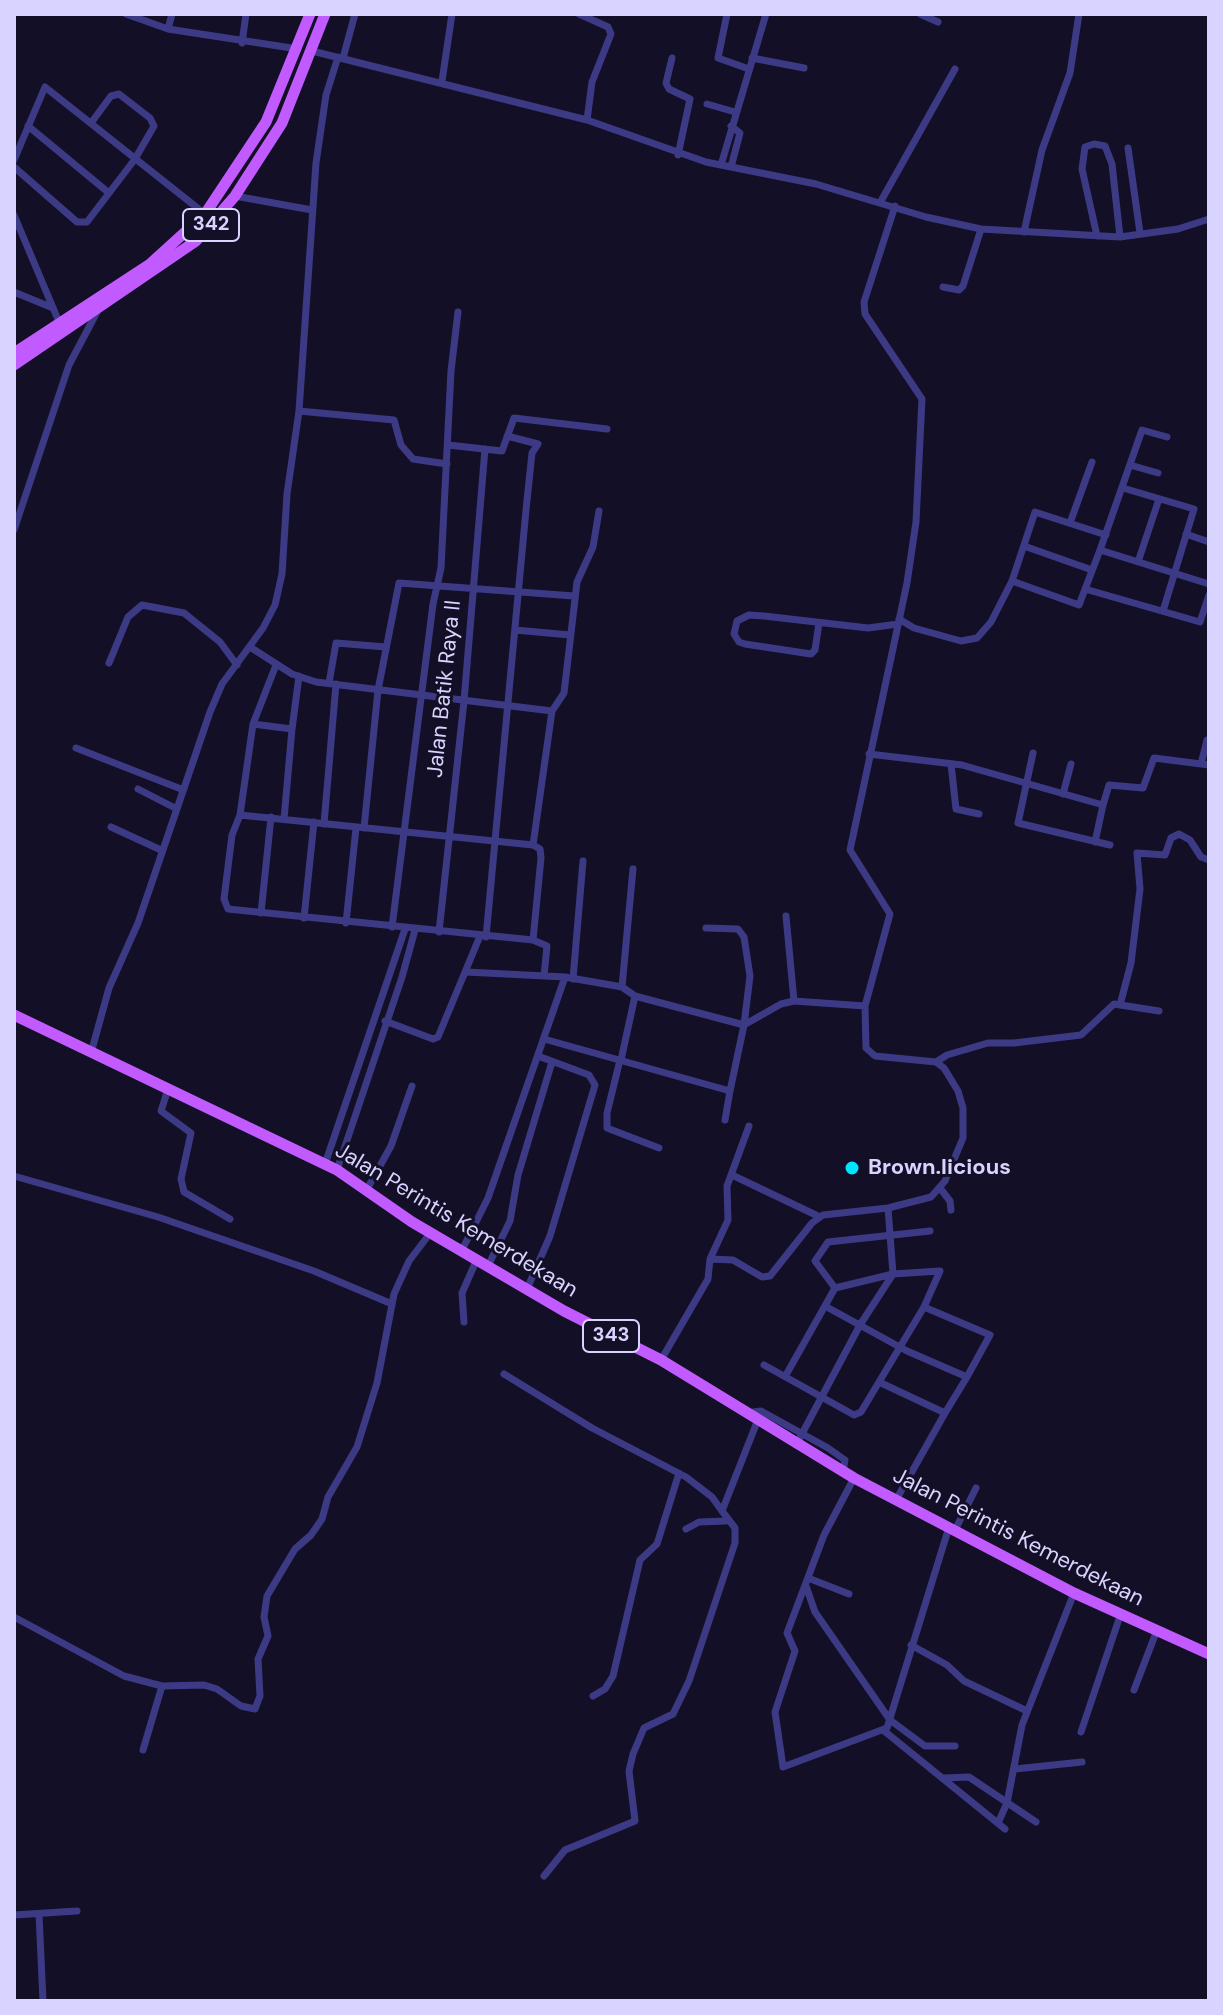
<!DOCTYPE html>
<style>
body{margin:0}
#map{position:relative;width:1223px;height:2015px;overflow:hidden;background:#130f26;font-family:"DM Sans",sans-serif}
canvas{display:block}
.frame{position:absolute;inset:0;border:16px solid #d9d4ff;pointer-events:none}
</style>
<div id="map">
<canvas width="1223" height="2015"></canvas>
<div class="frame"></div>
</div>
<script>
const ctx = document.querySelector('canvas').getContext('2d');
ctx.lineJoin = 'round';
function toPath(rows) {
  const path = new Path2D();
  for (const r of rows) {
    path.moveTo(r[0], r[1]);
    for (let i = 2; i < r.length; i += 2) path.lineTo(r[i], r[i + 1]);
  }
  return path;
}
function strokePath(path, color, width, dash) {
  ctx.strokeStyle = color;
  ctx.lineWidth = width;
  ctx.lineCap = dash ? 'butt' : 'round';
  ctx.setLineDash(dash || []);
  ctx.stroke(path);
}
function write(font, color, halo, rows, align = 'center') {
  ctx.font = font + ' "DM Sans",sans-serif';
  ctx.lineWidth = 6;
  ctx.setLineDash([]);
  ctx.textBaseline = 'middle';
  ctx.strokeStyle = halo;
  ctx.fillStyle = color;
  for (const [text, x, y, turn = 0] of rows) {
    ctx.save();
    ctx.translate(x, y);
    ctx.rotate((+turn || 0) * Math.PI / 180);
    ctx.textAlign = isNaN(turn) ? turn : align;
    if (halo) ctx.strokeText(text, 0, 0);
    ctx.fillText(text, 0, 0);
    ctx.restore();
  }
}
strokePath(toPath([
 [126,14,168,29,298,49],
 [579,14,608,27,611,34,592,82,587,120],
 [727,14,718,58,749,69],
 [920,14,938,22],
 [168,29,172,14],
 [242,43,246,14],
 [312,51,587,120,706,162,816,184,926,217,981,229,1120,237,1178,229,1209,219],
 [343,58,355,14],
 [672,58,666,83,669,89,690,99,678,155],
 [752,58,804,68],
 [442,81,452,14],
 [707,104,735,112],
 [28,126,109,193],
 [731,126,740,133,731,167],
 [1128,148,1140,233],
 [14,160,45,87,205,214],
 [721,165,766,14],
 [14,167,77,222,87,222,135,159,154,126,150,118,119,94,111,96,91,123],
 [235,196,312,210],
 [881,201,955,69],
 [14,215,59,322],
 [1024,232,1042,150,1070,73,1079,14],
 [1097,236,1082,169,1085,147,1094,144,1105,146,1112,164,1120,237],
 [943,287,959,290,963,286,981,229],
 [14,292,53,308],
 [299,411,394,420,401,445,413,459,447,464],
 [448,445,502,451,514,418,607,429],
 [1130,465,1158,473],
 [1123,488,1194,509,1163,611],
 [1070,523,1092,462],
 [14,530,69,365,97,312],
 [1186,534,1209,542],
 [1024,546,1092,570],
 [1100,550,1142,430,1167,437],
 [1138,562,1159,499],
 [1012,581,1035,512,1106,535],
 [1085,589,1200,622,1209,595],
 [899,619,914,628,961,641,977,638,991,622,1012,581,1079,605,1100,550,1209,584],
 [819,623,815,650,811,654,745,644,739,642,734,634,737,621,749,615,764,616,868,628,898,624],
 [515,630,570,635],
 [250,647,292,674,316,682,552,711],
 [109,663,128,617,142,605,184,613,220,642,237,665],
 [329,683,336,643,386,647],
 [253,724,276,665],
 [292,729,299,676],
 [76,748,181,789],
 [1033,753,1018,823,1110,845],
 [869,754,962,765,1103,805,1109,785,1143,788,1154,758,1209,765],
 [951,764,956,809,979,814],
 [1201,764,1207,740],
 [138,789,175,808],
 [1063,794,1071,764],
 [240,815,533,845,540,849,541,858,533,940],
 [284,819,292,729,253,724,240,815,232,835,224,899,228,909,533,940,547,946,544,976],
 [324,824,336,684],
 [111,827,161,850],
 [364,828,378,690,399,583,574,596],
 [1095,842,1103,805],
 [533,845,552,711,564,693,577,582,593,547,599,511],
 [261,913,271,817],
 [786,916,794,1001],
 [304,918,314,822],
 [346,923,356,828],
 [392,927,433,604,441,568,451,371,458,312],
 [706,928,738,929,744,937,750,976,744,1025],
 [439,932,464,701,485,449],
 [486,937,526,510,532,453,538,444,507,436],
 [466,972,565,977],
 [573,979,583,861],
 [1120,1005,1131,963,1140,889,1137,853,1165,855,1171,838,1179,834,1190,840,1201,857,1209,860],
 [385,1021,433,1039,438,1037,480,936],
 [744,1025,781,1004,794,1001,865,1006],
 [544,1039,730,1091,744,1025,635,996,622,987],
 [91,1053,109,988,138,923,210,712,222,684,263,628,275,605,282,574,287,494,299,411,316,163,326,95,338,57],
 [620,1060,607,1113,607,1128,659,1148],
 [621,1060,635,996],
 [936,1062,947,1055,988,1043,1014,1043,1081,1035,1114,1004,1159,1011],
 [168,1089,161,1111,191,1133,181,1179,184,1192,230,1219],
 [725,1120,730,1091],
 [325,1164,405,929],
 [337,1170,402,977,415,930],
 [732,1175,820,1217],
 [14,1176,158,1217,314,1271,392,1304],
 [940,1188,950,1201,951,1210],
 [366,1191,391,1146,412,1086],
 [462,1250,488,1198,565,977,622,987,633,869],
 [710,1259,728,1220,727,1186,749,1126],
 [488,1266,510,1221,518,1175,552,1062],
 [835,1288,815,1261,828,1242,930,1231],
 [527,1289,550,1236,595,1085,589,1075,538,1056],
 [924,1307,990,1335,967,1377],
 [464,1322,462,1293,477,1259],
 [661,1360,708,1279,710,1259,733,1260,762,1277,770,1276,812,1223,823,1215,888,1208,931,1197,945,1181,963,1138,963,1108,958,1091,944,1068,936,1062,875,1056,866,1048,865,1006,890,914,850,850,907,583,916,522,922,399,865,314,864,302,895,206],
 [764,1365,854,1415,861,1412,879,1382,945,1413,967,1377,907,1351,825,1306],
 [504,1374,592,1428,686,1477,712,1497,722,1511],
 [786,1375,835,1288,893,1274,940,1271,924,1307,879,1382],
 [746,1413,761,1411,828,1448,845,1460,843,1472],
 [796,1445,860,1325,893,1274,888,1208],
 [854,1478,824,1535,787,1633,795,1651,775,1712,783,1767,887,1728,949,1527],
 [896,1500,945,1413],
 [686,1529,699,1522,726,1521],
 [955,1530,976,1488],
 [808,1578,849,1594],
 [806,1586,815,1612,890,1720,925,1746,955,1746],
 [14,1617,124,1676,162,1686,204,1685,217,1689,241,1706,255,1709,260,1696,258,1659,268,1636,264,1617,267,1596,295,1549,311,1535,322,1519,328,1497,357,1447,377,1383,394,1294,409,1261,431,1232],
 [911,1645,947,1665,964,1681,1027,1711],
 [1134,1690,1157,1630],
 [593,1696,605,1689,613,1676,640,1560,657,1544,679,1473],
 [883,1730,1005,1829],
 [1081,1732,1121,1613],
 [143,1750,162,1686],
 [1015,1769,1082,1762],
 [944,1778,969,1777,1036,1822],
 [998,1823,1007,1803,1022,1725,1074,1593],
 [544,1876,565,1850,635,1821,629,1771,633,1754,644,1728,673,1714,689,1681,735,1543,735,1528,722,1511,757,1422],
 [39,1914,43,2001],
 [14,1915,77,1911]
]), '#3d3a85', 7);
strokePath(toPath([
 [14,353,150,264,205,214,266,122,310,14],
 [14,365,196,241,235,196,282,123,325,14],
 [14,1015,337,1170,412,1222,564,1311,661,1360,854,1478,1074,1593,1209,1654]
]), '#c25bff', 11);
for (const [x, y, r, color] of [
 [852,1168,8,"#00e5ff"]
]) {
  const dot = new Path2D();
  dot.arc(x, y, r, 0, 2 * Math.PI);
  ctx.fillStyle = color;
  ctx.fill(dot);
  strokePath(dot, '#130f26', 3);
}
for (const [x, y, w] of [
 [211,225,56],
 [611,1336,56]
]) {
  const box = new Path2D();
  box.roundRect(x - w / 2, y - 16, w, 32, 6);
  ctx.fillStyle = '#130f26';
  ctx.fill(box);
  strokePath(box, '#d9d4ff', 2);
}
write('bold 20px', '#d9d4ff', null, [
 ["342",211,225],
 ["343",611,1336]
]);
write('22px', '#d9d4ff', '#130f26', [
 ["Jalan Batik Raya II",445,689,-84],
 ["Jalan Perintis Kemerdekaan",456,1221,31],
 ["Jalan Perintis Kemerdekaan",1018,1538,27]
]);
write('bold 22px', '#d9d4ff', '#130f26', [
 ["Brown.licious",868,1168]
], 'left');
</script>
